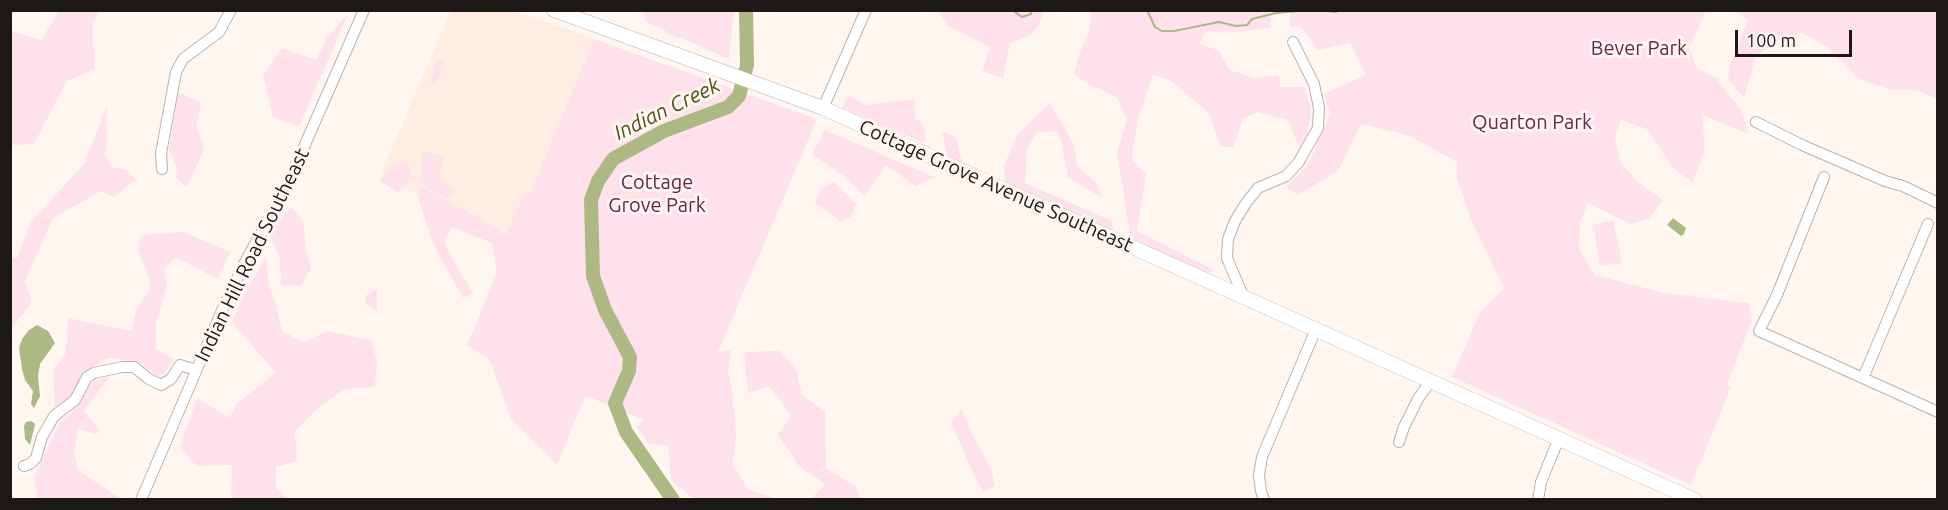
<!DOCTYPE html>
<style>
body{margin:0}
#map{position:relative;width:1948px;height:510px;overflow:hidden;background:#fff6f0;font-family:Ubuntu,sans-serif}
canvas{display:block}
.frame{position:absolute;inset:0;border:12px solid #1c1816;pointer-events:none}
.scale{position:absolute;left:1735px;top:30px;width:117px;height:27px;box-sizing:border-box;border:3px solid #1c1816;border-top:0;padding-left:8px;font-size:18px;line-height:21px;white-space:nowrap;color:#1c1816;-webkit-text-stroke:4px #fff6f0;paint-order:stroke}
</style>
<div id="map">
<canvas width="1948" height="510"></canvas>
<div class="frame"></div>
<div class="scale">100 m</div>
</div>
<script>
const ctx = document.querySelector('canvas').getContext('2d');
ctx.lineJoin = 'round';
function fillPath(path, color) {
  ctx.fillStyle = color;
  ctx.fill(path, 'evenodd');
}
function toPath(rows) {
  const path = new Path2D();
  for (const r of rows) {
    path.moveTo(r[0], r[1]);
    for (let i = 2; i < r.length; i += 2) path.lineTo(r[i], r[i + 1]);
  }
  return path;
}
function strokePath(path, color, width, dash) {
  ctx.strokeStyle = color;
  ctx.lineWidth = width;
  ctx.lineCap = dash ? 'butt' : 'round';
  ctx.setLineDash(dash || []);
  ctx.stroke(path);
}
function write(font, color, halo, rows, align = 'center') {
  ctx.font = font + ' Ubuntu,sans-serif';
  ctx.lineWidth = 6;
  ctx.setLineDash([]);
  ctx.textBaseline = 'middle';
  ctx.strokeStyle = halo;
  ctx.fillStyle = color;
  for (const [text, x, y, turn = 0] of rows) {
    ctx.save();
    ctx.translate(x, y);
    ctx.rotate((+turn || 0) * Math.PI / 180);
    ctx.textAlign = isNaN(turn) ? turn : align;
    if (halo) ctx.strokeText(text, 0, 0);
    ctx.fillText(text, 0, 0);
    ctx.restore();
  }
}
fillPath(toPath([
 [451,11,516,11,594,39,513,234,379,178]
]), '#ffede1');
fillPath(toPath([
 [59,11,98,11,93,27,95,69,67,81,34,144,11,145,11,31,41,40],
 [644,11,734,11,729,59,686,40,667,34,666,31,645,21],
 [937,11,1044,11,1039,25,1031,35,1010,43,1003,78,982,71,990,47,948,26],
 [1091,11,1270,11,1271,28,1234,32,1206,31,1199,44,1218,50,1230,70,1254,78,1279,75,1280,87,1305,87,1311,110,1307,135,1299,147,1288,120,1257,112,1243,119,1234,147,1221,147,1208,112,1171,81,1153,75,1138,118,1132,160,1146,173,1137,231,1216,271,1204,273,1131,242,1117,153,1127,120,1117,98,1101,89,1091,86,1074,74,1080,52,1090,29],
 [1290,11,1706,11,1689,48,1697,68,1716,78,1741,110,1749,134,1703,115,1704,152,1693,183,1673,168,1647,129,1621,120,1615,138,1620,161,1637,181,1663,200,1648,219,1630,224,1588,203,1580,222,1579,249,1595,275,1664,293,1749,303,1752,319,1727,385,1731,387,1691,485,1452,377,1480,312,1504,288,1472,222,1457,178,1457,162,1408,135,1361,124,1338,171,1298,195,1286,187,1308,165,1330,114,1324,94,1366,75,1350,43,1318,50,1301,27,1290,27],
 [1734,11,1937,11,1937,99,1917,90,1891,90,1859,79,1827,47,1802,33,1774,42,1755,58,1744,98,1728,80,1730,65,1748,20],
 [348,14,299,127,273,117,263,75,282,48,316,60,328,36],
 [594,39,817,119,718,352,731,350,728,372,733,395,736,434,733,465,748,489,777,499,694,499,671,480,668,446,648,443,636,426,645,420,589,397,585,397,557,465,510,418,490,360,467,345,497,273,492,243,451,227,445,243,456,266,473,293,463,298,432,242,419,200,420,186,507,233,522,198,531,191],
 [437,60,446,61,436,85,430,83],
 [178,92,201,102,197,128,204,149,187,187,176,178,177,167,169,150],
 [848,95,865,105,915,99,915,118,923,124,926,138,924,143,842,108],
 [1050,103,1073,143,1078,166,1098,185,1101,197,1067,177,1062,142,1055,131,1037,132,1027,149,1025,183,1112,221,1114,235,1005,181,1004,166,1017,135],
 [107,105,107,145,105,155,112,167,126,170,136,179,114,197,101,191,53,218,25,281,32,302,11,329,11,258,17,258,30,223,85,163],
 [825,130,934,177,915,186,886,165,865,196,845,177,812,154],
 [942,131,956,137,962,162,947,156],
 [423,151,444,155,439,177,453,188,453,194,448,199,435,193,420,181],
 [409,163,409,181,398,193,380,181,394,164],
 [834,182,856,203,851,217,841,222,815,203,821,189],
 [291,207,303,221,306,248,311,268,301,286,281,285,280,258,269,235],
 [1613,220,1622,263,1600,266,1592,225],
 [183,232,230,252,218,279,175,257,164,270,167,287,156,323,156,349,174,360,164,374,158,376,139,362,108,358,85,372,73,394,55,409,53,371,65,355,68,318,131,331,137,308,150,289,149,277,138,251,141,235],
 [266,256,269,284,276,304,282,331,303,342,328,331,371,340,377,361,375,387,345,389,319,407,295,431,297,461,276,467,276,487,288,499,231,499,232,465,196,466,180,447,197,398,230,418,237,403,276,373,232,322,244,295],
 [377,288,377,312,366,304,365,296],
 [780,351,796,369,802,395,825,411,826,468,856,487,860,499,811,499,825,484,799,466,778,435,791,415,769,386,748,393,744,352],
 [109,377,84,411,100,431,95,434,78,429,74,453,78,470,121,499,38,499,34,477,60,422,77,407,93,381],
 [962,409,970,430,991,468,995,486,983,492,973,473,951,422]
]), '#fee1eb');
fillPath(toPath([
 [1673,218,1686,228,1684,234,1681,236,1667,225],
 [37,325,48,331,55,343,40,364,38,376,40,396,34,408,31,404,33,391,25,380,22,369,19,348,22,339,29,330],
 [31,421,35,424,30,445,25,439,24,426,26,422]
]), '#adb982');
strokePath(toPath([
 [1012,10,1022,17,1031,14,1032,10],
 [1147,10,1155,27,1162,31,1174,31,1219,22,1236,26,1247,25,1252,19,1276,13,1309,10],
 [1315,10,1336,12,1338,10]
]), '#adb982', 2);
strokePath(toPath([
 [673,500,626,432,615,403,629,371,630,357,605,310,593,276,591,200,598,181,613,159,664,131,728,107,739,96,747,65,746,10]
]), '#adb982', 14);
const minor = toPath([
 [823,108,866,10],
 [1756,122,1802,145,1885,181,1903,186,1938,203],
 [162,169,161,153,176,72,183,59,219,32,231,10],
 [1824,177,1777,295,1759,331,1938,412],
 [1244,298,1227,258,1228,239,1235,221,1246,203,1258,188,1286,176,1298,163,1318,128,1319,108,1314,84,1293,42],
 [1863,378,1928,224],
 [1399,442,1404,427,1419,397,1431,381],
 [24,466,30,464,36,458,42,437,54,416,75,400,87,377,94,373,122,367,134,367,149,379,161,385,171,379,180,365,196,370],
 [141,500,226,301,244,264,286,188,364,10],
 [1264,500,1261,491,1259,475,1262,457,1316,329],
 [1538,500,1541,482,1559,438]
]);
const major = toPath([
 [554,10,823,108,1695,500]
]);
strokePath(minor, '#bcb2ab', 12);
strokePath(major, '#bcb2ab', 15);
strokePath(minor, '#fff', 10);
strokePath(major, '#fff', 14);
write('20px', '#692344', '#fff6f0', [
 ["Bever Park",1639,48],
 ["Quarton Park",1532,122],
 ["Cottage",657,182],
 ["Grove Park",657,205]
]);
write('20px', '#1c1816', '#fff6f0', [
 ["Cottage Grove Avenue Southeast",996,186,24],
 ["Indian Hill Road Southeast",252,255,-64]
]);
write('italic 21px', '#495416', '#fff6f0', [
 ["Indian Creek",667,109,-26]
]);
</script>
